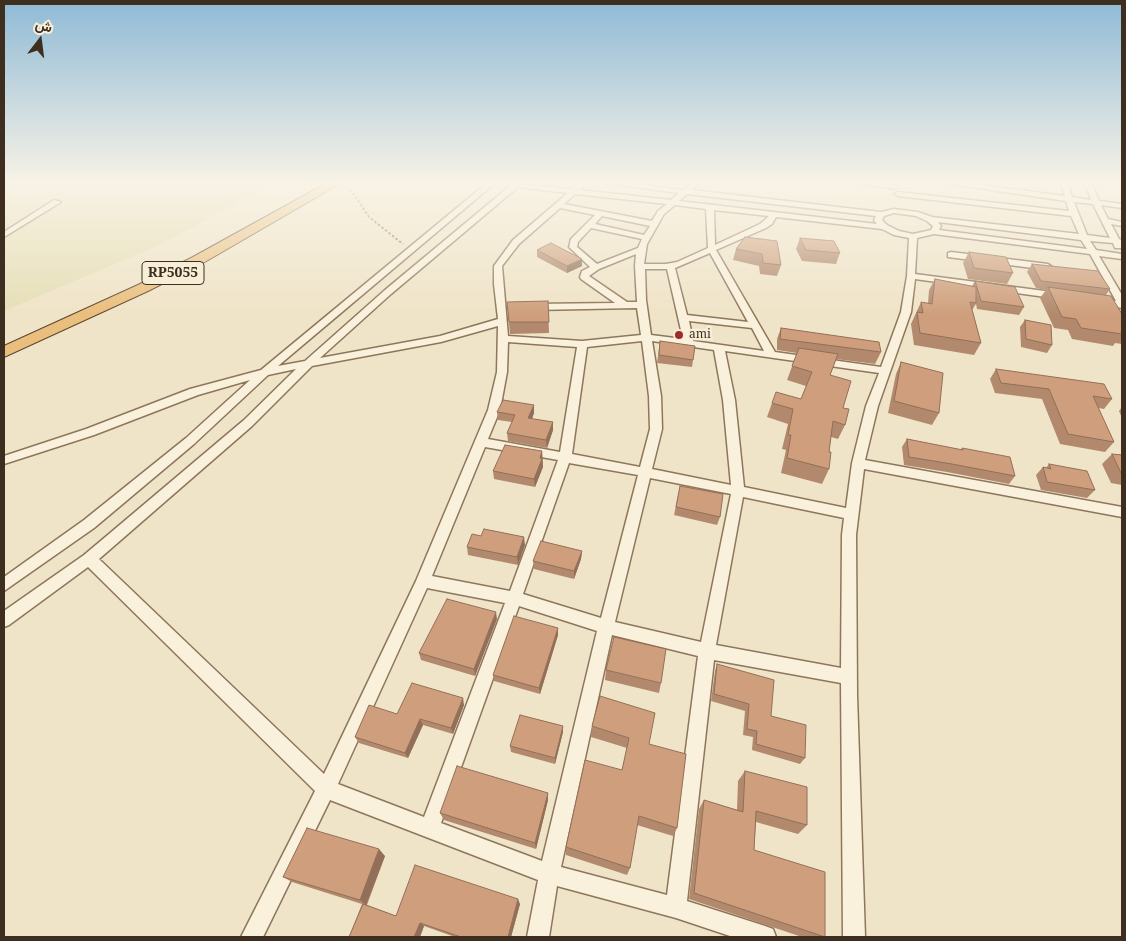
<!DOCTYPE html>
<meta charset="utf-8">
<style>
body{margin:0}
#map{position:relative;width:1126px;height:941px;overflow:hidden;background:#f0e4c8;font-family:"Noto Serif",Vazirmatn,serif}
canvas{display:block}
.frame{position:absolute;inset:0;border:5px solid #3d2e20;pointer-events:none}
.north{position:absolute;left:15px;top:15px;width:50px;height:50px;-webkit-text-stroke:4px #f7eed8;paint-order:stroke;rotate:15deg;font-size:14px;font-weight:700;line-height:20px;text-align:center;color:#3d2e20}
.north::after{content:'';display:block;margin:auto;width:18px;height:22px;background:#3d2e20;clip-path:polygon(50% 0,100% 100%,50% 72%,0 100%)}
</style>
<div id="map">
<canvas width="1126" height="941"></canvas>
<div class="frame"></div>
<div class="north">ش</div>
</div>
<script>
const ctx = document.querySelector('canvas').getContext('2d');
ctx.lineJoin = 'round';
function fillPath(path, color) {
  ctx.fillStyle = color;
  ctx.fill(path, 'evenodd');
}
function toPath(rows) {
  const path = new Path2D();
  for (const r of rows) {
    path.moveTo(r[0], r[1]);
    for (let i = 2; i < r.length; i += 2) path.lineTo(r[i], r[i + 1]);
  }
  return path;
}
function strokePath(path, color, width, dash) {
  ctx.strokeStyle = color;
  ctx.lineWidth = width;
  ctx.lineCap = dash ? 'butt' : 'round';
  ctx.setLineDash(dash || []);
  ctx.stroke(path);
}
function write(font, color, halo, rows, align = 'center') {
  ctx.font = font + ' "Noto Serif",serif';
  ctx.lineWidth = 4.5;
  ctx.setLineDash([]);
  ctx.textBaseline = 'middle';
  ctx.strokeStyle = halo;
  ctx.fillStyle = color;
  for (const [text, x, y, turn = 0] of rows) {
    ctx.save();
    ctx.translate(x, y);
    ctx.rotate((+turn || 0) * Math.PI / 180);
    ctx.textAlign = isNaN(turn) ? turn : align;
    if (halo) ctx.strokeText(text, 0, 0);
    ctx.fillText(text, 0, 0);
    ctx.restore();
  }
}
fillPath(toPath([
 [4,183,274,183,162,244,4,311]
]), '#e6deb5');
const minor = toPath([
 [225,183,255,183,252,185,225,183],
 [487,183,495,183,278,366,305,361,385,290,510,186,508,183,572,189,578,183,586,183,580,190,671,200,679,193,603,183,629,183,684,190,691,183,699,183,692,190,881,212,894,209,918,212,932,217,1079,234,1071,216,898,196,894,194,898,192,1069,211,1066,201,943,183,966,183,1065,196,1061,183,1068,183,1072,197,1091,200,1085,183,1092,183,1099,201,1122,204,1122,208,1101,205,1108,219,1122,222,1122,226,1111,224,1119,239,1122,240,1121,248,1115,248,1113,243,1090,241,1096,250,1122,254,1122,259,1099,256,1122,295,1122,308,1099,305,1094,302,1099,299,1116,301,1090,254,934,234,917,238,915,274,1060,293,1065,296,1060,299,915,279,911,312,878,406,865,460,1122,507,1122,517,864,469,856,535,857,695,865,937,843,937,841,683,714,660,687,901,765,926,773,929,776,937,733,937,676,918,557,886,549,937,527,937,538,880,330,800,263,937,241,937,315,791,88,567,9,625,4,627,4,611,84,555,109,534,244,420,296,369,268,375,194,444,94,528,4,591,4,577,84,520,186,438,250,380,198,395,94,435,4,464,4,456,86,429,190,389,261,370,487,183],
 [518,187,568,193,513,240,494,266,494,284,498,319,440,336,320,358,391,294,518,187],
 [575,194,667,204,658,211,652,221,564,204,575,194],
 [687,194,876,216,874,220,877,224,679,201,687,194],
 [1074,202,1093,204,1110,238,1087,235,1074,202],
 [675,205,706,209,708,248,677,262,666,264,644,264,647,244,664,214,675,205],
 [560,208,595,215,571,239,569,247,590,267,582,271,580,277,581,279,615,303,533,304,528,307,533,310,637,308,641,335,582,341,508,336,502,266,519,244,560,208],
 [714,210,769,216,760,224,715,245,714,210],
 [894,213,916,216,927,221,933,226,931,230,913,234,899,231,887,225,882,220,884,216,894,213],
 [602,216,650,226,644,235,595,224,602,216],
 [776,217,882,229,894,235,909,238,907,276,901,312,881,367,775,352,716,250,766,228,772,224,776,217],
 [938,222,1081,240,1087,249,939,230,941,226,938,222],
 [591,228,642,239,638,248,597,264,577,247,578,242,591,228],
 [710,253,748,322,687,315,675,268,710,253],
 [636,254,635,266,637,302,627,302,589,276,599,269,636,254],
 [645,269,667,269,683,339,651,335,646,300,645,269],
 [689,321,752,328,764,351,693,341,689,321],
 [498,326,497,372,488,410,416,581,324,774,99,559,252,426,312,366,441,342,498,326],
 [642,341,649,396,650,429,640,467,572,454,587,347,642,341],
 [652,341,714,350,723,400,731,485,652,469,662,429,661,396,652,341],
 [508,342,577,347,560,452,488,439,500,410,507,372,508,342],
 [725,351,879,373,866,406,852,463,846,508,744,487,735,400,725,351],
 [485,447,558,460,510,591,432,576,485,447],
 [569,463,638,475,601,618,523,594,569,463],
 [650,478,731,494,701,642,615,622,650,478],
 [743,497,844,518,842,535,841,668,716,645,743,497],
 [427,588,505,603,424,817,338,784,427,588],
 [519,606,597,631,542,861,441,823,519,606],
 [612,635,698,656,667,895,561,867,612,635],
 [856,183,883,183,900,187,896,189,856,183],
 [54,200,61,202,4,237,4,232,54,200],
 [951,252,1048,264,1052,267,1048,270,948,257,948,253,951,252]
]);
const trunk = toPath([
 [327,183,341,183,203,263,148,291,4,357,4,346,138,285,193,257,327,183]
]);
strokePath(minor, '#8d765c', 3);
strokePath(trunk, '#5b4430', 2);
strokePath(toPath([
 [346,187,352,192,369,217,403,244]
]), '#8d765c', 2, [2.5, 2]);
fillPath(minor, '#faf1dc');
fillPath(trunk, '#eabe7c');
fillPath(toPath([
 [745,237,781,265,777,276,760,274,759,266,733,260,736,249],
 [800,238,840,253,836,264,802,261,796,249],
 [537,250,582,266,567,273,537,257],
 [969,252,1013,273,1007,284,968,279,963,263],
 [1032,264,1110,289,1106,295,1122,314,1122,344,1115,343,1113,346,1072,339,1068,330,1054,328,1040,298,1046,290,1036,288,1027,272],
 [935,279,972,286,975,281,1024,307,1019,315,977,309,976,304,972,310,981,343,974,355,914,345,911,324,921,302,928,303,929,290],
 [548,301,549,333,510,334,507,302],
 [1025,320,1052,345,1047,353,1021,347,1020,327],
 [781,328,881,352,875,364,836,359,830,375,843,408,845,425,838,439,831,437,829,452,829,469,822,484,781,473,786,450,782,449,788,424,767,417,772,403,801,399,806,386,787,380,797,353,777,350,777,339],
 [660,341,695,346,692,367,657,363],
 [901,362,939,413,932,425,888,413,896,374],
 [996,369,1112,399,1104,409,1098,408,1114,442,1105,452,1060,444,1042,399,995,393,990,379],
 [534,405,534,413,532,419,553,422,553,430,547,448,508,441,507,433,512,422,498,420,497,412],
 [1122,407,1122,418,1119,411],
 [907,439,961,450,962,448,1015,476,1009,484,947,472,904,465,902,447],
 [542,451,543,467,535,487,494,479,493,471],
 [1112,454,1122,455,1122,485,1111,483,1102,464],
 [1049,464,1095,490,1087,498,1041,490,1036,475,1043,467,1046,468],
 [680,486,720,517,717,525,674,515],
 [525,545,518,565,468,555,467,547],
 [582,551,581,559,574,579,534,569,533,561],
 [497,619,475,676,421,660,419,653],
 [558,628,558,635,540,694,494,681,493,675],
 [717,664,771,716,805,758,800,764,752,750,753,737,743,735,745,711,711,701,715,671],
 [606,670,661,683,659,693,605,680],
 [464,705,453,734,423,725,408,758,359,743,355,737,397,714],
 [592,726,649,744,677,828,673,836,637,825,630,868,627,875,566,855,566,847,622,770,627,748,591,737],
 [563,732,555,764,511,752,510,746],
 [745,771,807,825,798,834,756,822,754,850,825,937,802,937,689,899,699,809,704,800,737,810,738,781],
 [548,793,548,800,536,849,444,820,440,813],
 [385,856,367,905,396,916,520,904,511,937,455,937,424,926,420,937,349,937,362,904,292,882,283,877]
]), '#b2896c');
fillPath(toPath([
 [582,259,582,266,567,273,567,266],
 [534,405,534,413,529,426,528,418],
 [553,422,553,430,547,448,546,440],
 [542,451,543,467,535,487,534,479],
 [524,537,525,545,518,565,517,557],
 [582,551,581,559,574,579,574,571],
 [496,612,497,619,475,676,474,669],
 [558,628,558,635,540,694,539,688],
 [463,698,464,705,453,734,451,728],
 [420,719,423,725,408,758,405,753],
 [563,726,563,732,555,764,555,758],
 [548,793,548,800,536,849,535,843],
 [379,849,385,856,366,905,360,900],
 [518,899,520,904,511,937,508,937],
 [420,923,424,926,420,937,414,937]
]), '#916f58');
const building = toPath([
 [745,237,777,241,781,265,763,263,762,254,736,249,745,237],
 [800,238,834,241,840,253,806,250,800,238],
 [551,243,582,259,567,266,537,250,551,243],
 [969,252,1006,257,1013,273,974,268,969,252],
 [1032,264,1098,271,1110,289,1041,281,1032,264],
 [935,279,976,287,976,303,970,302,981,343,920,333,917,312,923,313,921,302,932,304,935,279],
 [975,281,1015,287,1024,307,981,301,975,281],
 [1048,287,1111,296,1122,314,1122,331,1121,331,1122,334,1081,328,1076,319,1062,317,1048,287],
 [548,301,549,322,509,322,507,302,548,301],
 [1025,320,1051,325,1052,345,1026,339,1025,320],
 [781,328,879,342,881,352,780,339,781,328],
 [660,341,695,346,693,360,659,355,660,341],
 [799,348,838,354,830,375,851,381,843,408,849,409,845,425,833,421,829,452,831,452,829,469,787,458,791,435,788,435,793,409,772,403,776,392,801,399,812,372,792,366,799,348],
 [901,362,943,373,939,413,894,401,901,362],
 [996,369,1104,384,1112,399,1093,396,1114,442,1068,434,1049,389,1001,383,996,369],
 [503,400,534,405,528,418,553,422,546,440,507,433,515,415,497,412,503,400],
 [907,439,963,450,962,448,1010,457,1015,476,952,464,909,457,907,439],
 [505,445,542,451,540,458,542,459,534,479,493,471,505,445],
 [1112,454,1122,455,1122,473,1121,473,1112,454],
 [1049,464,1087,471,1095,490,1047,482,1043,467,1051,469,1049,464],
 [680,486,723,494,720,517,676,507,680,486],
 [484,529,524,537,517,557,467,547,472,534,481,536,484,529],
 [541,541,582,551,574,571,533,561,541,541],
 [447,599,496,612,474,669,419,653,447,599],
 [514,616,558,628,539,688,493,675,514,616],
 [614,637,666,649,661,683,606,670,614,637],
 [717,664,774,680,771,716,806,725,805,758,756,744,757,731,747,729,749,704,714,694,717,664],
 [412,683,463,698,451,728,420,719,405,753,355,737,369,705,397,714,412,683],
 [600,696,655,713,649,744,686,754,677,828,639,816,630,868,566,847,585,760,622,770,629,738,592,726,600,696],
 [520,715,563,726,555,758,510,746,520,715],
 [457,766,548,793,535,843,440,813,457,766],
 [745,771,807,787,807,825,756,811,754,850,825,872,825,937,694,893,704,800,743,812,745,771],
 [307,828,379,849,360,900,283,877,307,828],
 [415,865,518,899,508,937,461,937,420,923,414,937,349,937,363,904,396,916,415,865]
]);
fillPath(building, '#cf9f7d');
strokePath(building, '#916f58', 1);
const sky = ctx.createLinearGradient(0, 0, 0, 315);
sky.addColorStop(0, '#8fbad6');
sky.addColorStop(0.58, '#f8f3e6');
sky.addColorStop(1, '#f8f3e600');
ctx.fillStyle = sky;
ctx.fillRect(0, 0, 1126, 315);
for (const [x, y, r, color] of [
 [679,335,5,"#9e2a2b"]
]) {
  const dot = new Path2D();
  dot.arc(x, y, r, 0, 2 * Math.PI);
  ctx.fillStyle = color;
  ctx.fill(dot);
  strokePath(dot, '#f7eed8', 2);
}
write('12px', '#3d2e20', '#f7eed8', [
 ["ami",689,335]
], 'left');
for (const [x, y, w] of [
 [173,273,62]
]) {
  const box = new Path2D();
  box.roundRect(x - w / 2, y - 11.5, w, 23, 4);
  ctx.fillStyle = '#f7eed8';
  ctx.fill(box);
  strokePath(box, '#3d2e20', 1);
}
write('bold 14px', '#3d2e20', null, [
 ["RP5055",173,273]
]);
</script>
